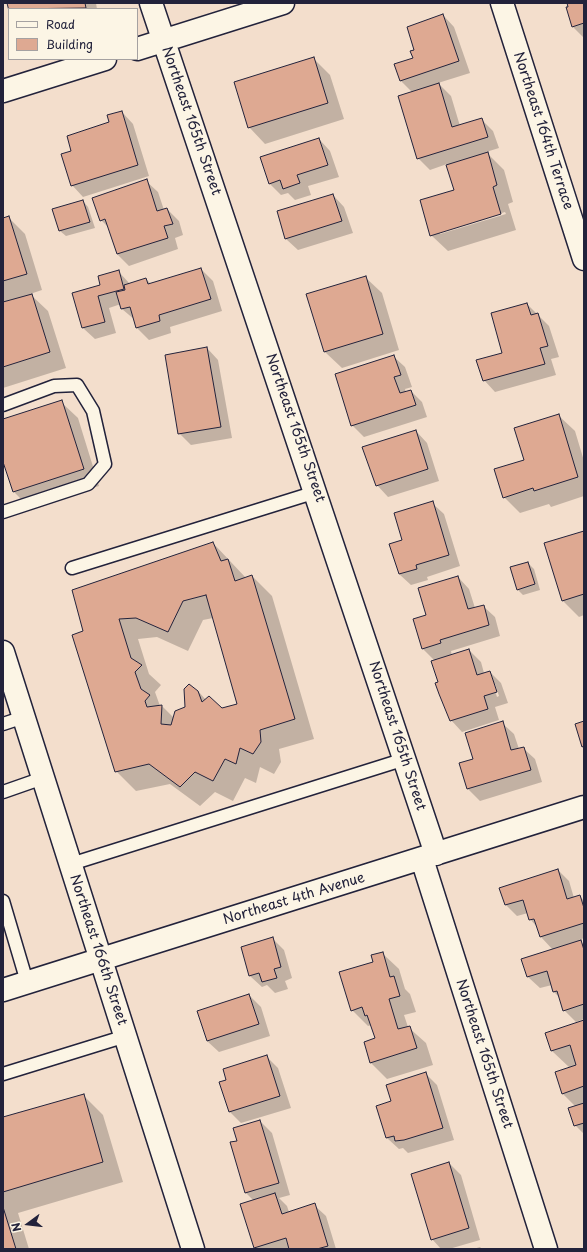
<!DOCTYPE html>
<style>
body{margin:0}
#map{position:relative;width:587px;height:1252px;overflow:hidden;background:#f3decc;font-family:"Playpen Sans",sans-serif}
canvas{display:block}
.frame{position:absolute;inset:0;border:4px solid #22223b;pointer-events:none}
.legend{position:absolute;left:8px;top:8px;width:130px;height:52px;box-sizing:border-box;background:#fcf5e5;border:1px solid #a5a1a1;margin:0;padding:5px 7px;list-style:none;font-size:12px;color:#22223b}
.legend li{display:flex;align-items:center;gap:8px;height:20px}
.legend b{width:20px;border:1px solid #a5a1a1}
.north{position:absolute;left:8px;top:1204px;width:40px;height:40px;-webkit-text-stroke:3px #fcf5e5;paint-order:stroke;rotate:255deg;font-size:11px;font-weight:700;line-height:16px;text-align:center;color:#22223b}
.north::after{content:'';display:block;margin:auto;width:14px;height:18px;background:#22223b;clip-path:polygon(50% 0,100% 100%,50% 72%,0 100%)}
</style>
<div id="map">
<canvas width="587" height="1252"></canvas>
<div class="frame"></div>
<ul class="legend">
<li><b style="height:5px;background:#fcf5e5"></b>Road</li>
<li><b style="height:11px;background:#dea992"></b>Building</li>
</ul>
<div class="north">N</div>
</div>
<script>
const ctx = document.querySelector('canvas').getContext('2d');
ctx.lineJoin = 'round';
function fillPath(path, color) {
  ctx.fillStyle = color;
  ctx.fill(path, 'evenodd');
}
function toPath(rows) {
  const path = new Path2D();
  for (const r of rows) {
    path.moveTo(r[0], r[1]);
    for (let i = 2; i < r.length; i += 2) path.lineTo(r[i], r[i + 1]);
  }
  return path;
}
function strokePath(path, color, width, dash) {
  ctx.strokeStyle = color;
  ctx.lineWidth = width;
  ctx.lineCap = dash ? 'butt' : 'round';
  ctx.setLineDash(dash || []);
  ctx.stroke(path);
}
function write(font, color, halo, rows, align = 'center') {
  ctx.font = font + ' "Playpen Sans",sans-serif';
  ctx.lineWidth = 3.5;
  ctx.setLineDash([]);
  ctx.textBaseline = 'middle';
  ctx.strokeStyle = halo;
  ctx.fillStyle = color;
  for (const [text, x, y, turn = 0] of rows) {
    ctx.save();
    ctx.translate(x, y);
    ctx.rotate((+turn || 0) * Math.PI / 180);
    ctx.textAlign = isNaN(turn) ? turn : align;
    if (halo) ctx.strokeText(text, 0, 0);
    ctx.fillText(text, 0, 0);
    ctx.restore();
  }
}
fillPath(toPath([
 [8,3,96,3,97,9,9,9],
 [568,3,584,3,584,38,573,27],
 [443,15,454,27,470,73,438,83,451,96,460,126,481,119,493,131,499,148,486,152,504,170,513,202,508,204,516,230,448,251,431,235,455,190,447,164,430,170,418,158,412,92,401,81,414,59,416,51],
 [505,212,506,214,440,234,440,231],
 [314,59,330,75,344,119,265,144,249,127],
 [122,112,133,124,149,176,83,197,72,185,72,151,111,123],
 [319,139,330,151,339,177,308,186,311,195,295,200,288,193,281,195,269,183],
 [146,181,158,192,164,210,167,209,179,221,183,235,175,238,178,249,129,266,117,254,109,228,101,220],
 [333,195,344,207,353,233,298,250,286,239,278,212],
 [83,201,88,207,95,228,66,236,60,231],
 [3,214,5,219,9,218,25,234,42,290,30,294,48,311,66,368,3,388],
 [201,269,213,281,222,311,170,327,171,333,149,340,137,328,135,320,122,309,121,304,109,308,116,333,95,339,83,328,74,294,102,286,118,271,130,284,146,279,151,284],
 [365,277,382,293,399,350,342,368,325,352],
 [527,304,549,326,559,357,551,359,556,375,495,392,484,380,503,353],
 [207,348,218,360,232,438,191,445,179,433],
 [393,356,405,367,412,387,405,389,406,392,411,391,422,402,427,417,364,437,352,425],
 [61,402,78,418,99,486,30,508,13,491,3,458,3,420],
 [558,415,575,431,584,461,584,496,551,507,549,504,520,513,504,497,525,460],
 [416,431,427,443,439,481,388,497,377,485],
 [432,503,444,514,460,566,427,577,428,580,411,585,399,574,390,545,404,540],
 [584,532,584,615,579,617,563,601],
 [213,543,246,578,252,576,272,596,314,739,279,749,281,762,274,774,260,767,256,783,245,778,233,801,215,792,200,806,170,784,136,791,116,771,85,631],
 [213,618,238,704,221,709,206,700,198,691,186,708,174,718,162,706,160,706,155,692,161,685,149,674,138,639,157,637,188,651,203,620],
 [528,563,534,569,540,590,523,595,517,589],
 [458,577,469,589,475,608,483,606,495,617,500,636,451,651,452,656,469,650,481,662,484,673,490,672,501,683,508,703,495,707,499,720,462,732,451,720,439,683,435,661,423,649,428,615],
 [493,684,495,684,499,696,497,697],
 [502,723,514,734,519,749,523,748,535,759,542,782,480,801,468,789,461,764,474,759],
 [558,870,569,881,574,898,580,896,584,901,584,938,579,940,584,945,584,1019,576,1022,564,1010,560,998,554,992,552,985,540,988,528,977,523,959,553,950,541,937,537,927,530,919,528,913,517,916,506,905,500,889],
 [272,938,284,950,292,978,285,981,288,989,275,993,267,985,262,987,250,976],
 [382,953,399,969,405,989,410,994,416,1012,404,1015,408,1027,426,1043,433,1065,387,1079,370,1062,376,1039,372,1025,368,1026,352,1010,374,963],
 [249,995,261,1007,270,1036,219,1052,207,1041],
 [584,1022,584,1134,575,1125,576,1107,562,1093,570,1068,552,1051],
 [267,1057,278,1068,291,1108,241,1123,230,1112,221,1083,228,1081],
 [425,1073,437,1085,454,1140,408,1153,403,1148,399,1149,387,1138,378,1107,392,1102],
 [83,1095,103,1115,123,1182,18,1213,29,1249,3,1249,3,1118],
 [260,1121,272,1133,290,1195,279,1198,287,1206,289,1212,314,1205,326,1216,336,1249,257,1249,255,1247,254,1201,246,1193,231,1143,238,1141],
 [449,1163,461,1175,480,1240,449,1249,441,1249,432,1239],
 [480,1247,482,1249,473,1249]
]), '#0003');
const building = toPath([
 [7,3,85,3,86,8,9,9,9,11,7,3],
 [567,3,584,3,584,23,572,27,566,7,568,7,567,3],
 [443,14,459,61,400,81,394,64,413,58,410,51,414,50,407,27,443,14],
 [314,57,328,103,248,128,234,82,314,57],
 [439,83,452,127,482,118,488,137,417,159,398,96,439,83],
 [122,111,138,165,71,186,61,154,71,151,67,136,109,122,107,115,122,111],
 [319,138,328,165,297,175,300,183,283,189,280,180,269,184,260,157,319,138],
 [488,152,497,185,493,187,501,214,430,236,420,200,454,190,446,165,488,152],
 [147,179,157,211,167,208,173,224,164,226,168,238,117,254,105,219,100,221,92,198,147,179],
 [333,194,342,221,285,239,277,211,333,194],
 [83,200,90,222,59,231,52,209,83,200],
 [9,216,27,274,3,281,3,218,9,216],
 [201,268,211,299,159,315,160,321,136,328,130,307,121,309,116,292,125,290,124,285,146,278,148,284,201,268],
 [119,270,124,289,98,296,105,322,82,328,72,293,100,285,98,276,119,270],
 [366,276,383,334,324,352,306,294,366,276],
 [32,294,50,352,3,367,3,302,32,294],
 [527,303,531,315,538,313,548,346,540,348,545,364,483,381,476,360,502,353,491,313,527,303],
 [207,347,221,427,178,434,165,355,207,347],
 [394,355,401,375,394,377,400,393,411,390,416,405,351,426,335,374,394,355],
 [62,400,84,469,13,492,3,462,3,419,62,400],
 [559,414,578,477,534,491,533,488,503,498,494,469,524,460,514,428,559,414],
 [416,430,428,469,376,486,362,447,416,430],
 [433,501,449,555,416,565,417,569,399,574,389,544,402,540,394,513,433,501],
 [584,531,584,594,562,601,544,543,584,531],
 [213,542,221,561,228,559,235,581,252,575,295,719,260,730,261,742,253,754,240,748,236,764,225,759,213,781,195,772,180,787,149,764,115,772,72,635,83,631,72,590,213,542],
 [206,595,237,704,222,708,209,696,202,702,198,691,189,684,184,689,185,707,175,711,171,725,161,724,162,705,147,707,145,701,150,695,141,689,135,672,142,665,131,658,119,619,136,618,168,632,183,601,206,595],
 [528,562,535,584,517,590,510,567,528,562],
 [458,576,468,609,484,605,489,625,440,640,441,643,422,649,413,619,426,615,418,588,458,576],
 [469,649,477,675,490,671,497,692,484,696,488,709,450,721,439,694,435,683,438,682,431,661,469,649],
 [503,721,511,750,524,747,531,770,467,789,459,763,473,759,465,733,503,721],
 [584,721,584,746,582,747,575,724,584,721],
 [558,869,567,899,580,895,584,908,584,923,540,937,534,919,529,920,523,900,505,905,499,888,558,869],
 [273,937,281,967,274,969,277,978,262,982,259,973,249,976,241,947,273,937],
 [581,940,584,950,584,1004,563,1011,557,991,553,992,547,971,527,977,521,959,581,940],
 [383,952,390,977,394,976,400,996,389,999,398,1029,410,1026,417,1048,370,1063,364,1042,375,1038,367,1015,365,1016,362,1007,351,1011,339,972,373,962,371,955,383,952],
 [249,994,259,1024,207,1041,197,1011,249,994],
 [584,1020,584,1086,562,1094,555,1072,576,1065,570,1045,551,1051,545,1033,584,1020],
 [267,1055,280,1096,229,1112,219,1082,226,1080,223,1069,267,1055],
 [426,1072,443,1128,404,1140,395,1141,394,1136,386,1138,376,1106,391,1101,386,1085,426,1072],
 [84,1094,103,1162,3,1192,3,1117,84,1094],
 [584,1103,584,1123,574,1126,568,1108,584,1103],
 [260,1120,279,1183,245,1193,230,1142,237,1141,233,1128,260,1120],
 [449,1162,469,1228,431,1240,411,1174,449,1162],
 [275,1193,282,1214,315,1203,328,1246,317,1249,289,1249,286,1238,254,1248,240,1204,275,1193],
 [3,1207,16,1249,3,1249,3,1207]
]);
fillPath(building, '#dea992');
strokePath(building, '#22223b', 1);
const service = toPath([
 [3,405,54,386,77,385,93,411,105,464,88,484,3,512],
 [72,568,316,492],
 [3,724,24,717],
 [3,792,43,778],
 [71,864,405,759],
 [3,901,27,982],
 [3,1074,126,1036]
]);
const minor = toPath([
 [151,3,436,854],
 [502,3,584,259],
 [137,49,283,3],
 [3,91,105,59],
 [3,652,193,1249],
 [422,859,546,1249],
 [3,990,584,807]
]);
strokePath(service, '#22223b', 15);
strokePath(minor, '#22223b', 25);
strokePath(service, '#fcf5e5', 12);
strokePath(minor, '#fcf5e5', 22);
write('14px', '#22223b', '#fcf5e5', [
 ["Northeast 165th Street",191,121,71],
 ["Northeast 164th Terrace",543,131,72],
 ["Northeast 165th Street",295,428,71],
 ["Northeast 165th Street",397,736,72],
 ["Northeast 4th Avenue",294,899,-17],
 ["Northeast 166th Street",98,950,72],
 ["Northeast 165th Street",484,1054,72]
]);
</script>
